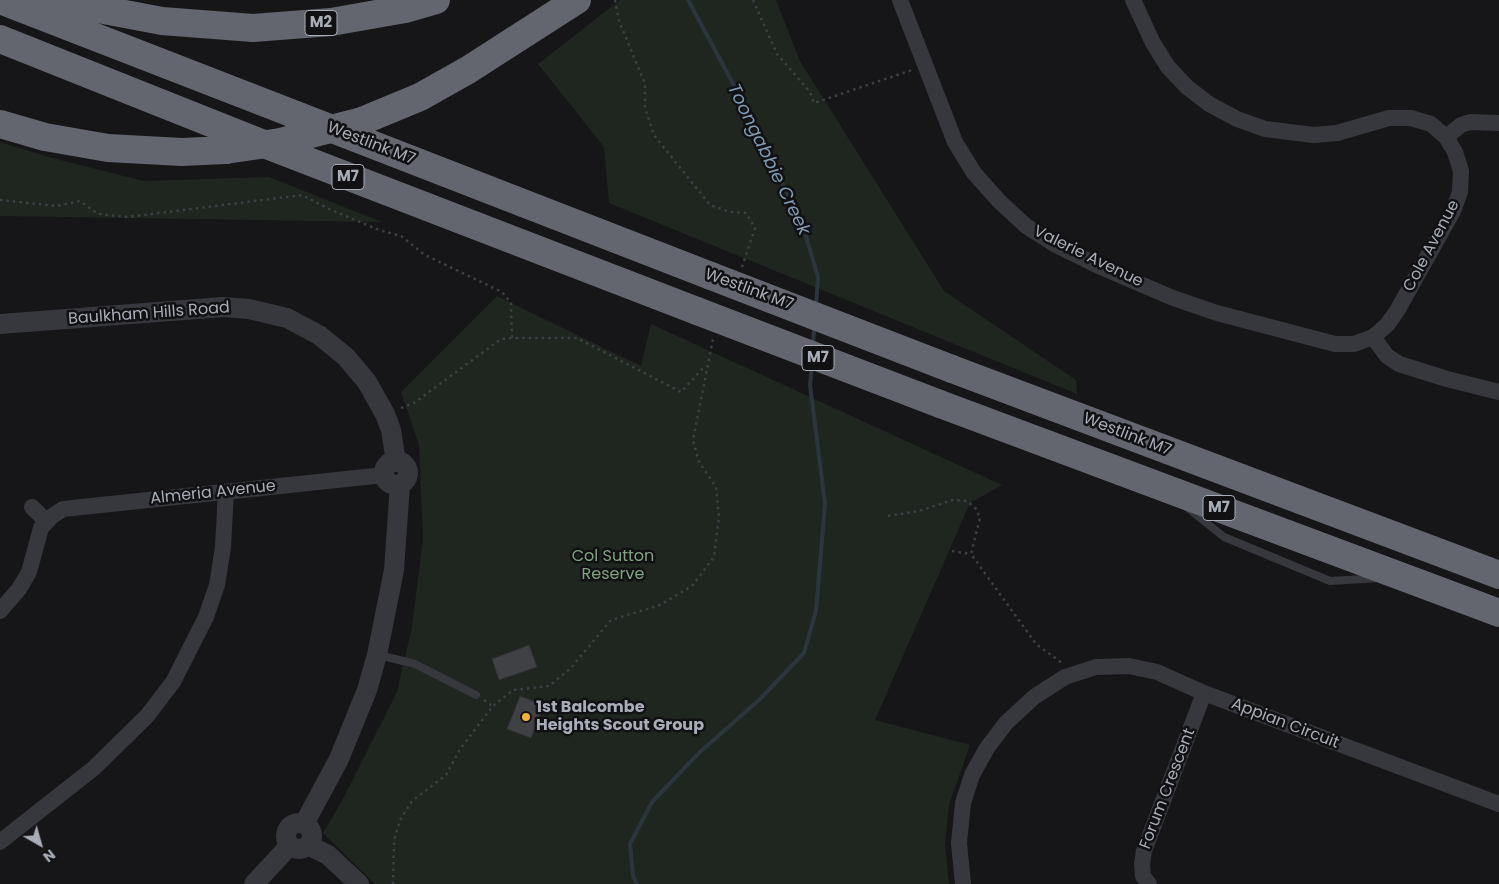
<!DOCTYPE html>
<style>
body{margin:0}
#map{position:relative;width:1499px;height:884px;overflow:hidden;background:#161618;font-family:Poppins,sans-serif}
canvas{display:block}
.north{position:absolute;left:15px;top:819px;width:50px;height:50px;-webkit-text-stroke:4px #111113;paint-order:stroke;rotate:142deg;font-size:14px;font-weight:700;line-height:20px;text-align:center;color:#a8adb8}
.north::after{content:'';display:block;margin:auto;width:18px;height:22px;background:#a8adb8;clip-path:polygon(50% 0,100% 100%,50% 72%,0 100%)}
</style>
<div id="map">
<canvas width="1499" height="884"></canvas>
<div class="north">N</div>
</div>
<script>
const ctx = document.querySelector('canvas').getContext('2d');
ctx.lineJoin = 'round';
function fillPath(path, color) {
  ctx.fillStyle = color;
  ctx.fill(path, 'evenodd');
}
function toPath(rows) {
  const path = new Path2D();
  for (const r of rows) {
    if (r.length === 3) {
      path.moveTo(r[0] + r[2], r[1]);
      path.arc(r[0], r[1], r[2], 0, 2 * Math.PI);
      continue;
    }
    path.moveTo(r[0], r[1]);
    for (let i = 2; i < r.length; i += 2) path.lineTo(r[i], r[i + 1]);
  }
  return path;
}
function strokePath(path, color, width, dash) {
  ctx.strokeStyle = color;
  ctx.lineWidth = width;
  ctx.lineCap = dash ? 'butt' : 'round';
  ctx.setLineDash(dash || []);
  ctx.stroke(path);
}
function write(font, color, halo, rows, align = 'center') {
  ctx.font = font + ' Poppins,sans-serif';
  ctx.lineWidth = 5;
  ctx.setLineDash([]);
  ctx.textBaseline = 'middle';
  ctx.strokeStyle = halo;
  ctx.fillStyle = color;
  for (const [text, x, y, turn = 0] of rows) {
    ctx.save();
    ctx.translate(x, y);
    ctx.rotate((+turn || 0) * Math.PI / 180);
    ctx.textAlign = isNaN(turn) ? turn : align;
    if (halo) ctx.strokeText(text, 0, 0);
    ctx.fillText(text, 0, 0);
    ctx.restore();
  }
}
fillPath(toPath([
 [620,0,776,0,800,61,944,291,1076,380,1077,394,609,203,604,147,538,64],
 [0,142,49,157,143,181,269,177,382,222,0,216],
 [497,296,641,366,651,324,1002,485,970,503,875,720,970,745,949,805,945,844,949,884,375,884,323,833,344,797,397,692,412,627,423,539,419,445,401,392]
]), '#1e261f');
strokePath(toPath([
 [688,0,743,102,803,226,818,277,816,306],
 [813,346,814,328],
 [637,884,633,876,630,844,652,802,699,753,759,700,804,653,816,611,825,504,810,385,812,365]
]), '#2c353c', 4);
const building = toPath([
 [529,645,537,667,499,680,492,659,529,645],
 [520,696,544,705,531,738,507,729,520,696]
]);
fillPath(building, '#404145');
strokePath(building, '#303034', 1);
strokePath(toPath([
 [615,0,619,21,645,84,645,108,654,135,710,205,730,212,746,213,755,228,742,267],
 [753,0,777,54,810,92,814,103,912,70],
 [0,200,57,206,80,201,98,214,128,217,302,195,329,209,379,230,401,236,425,255,502,292,511,303,512,338,577,338,681,392,705,366],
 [401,408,414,403,501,339,512,338],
 [888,516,919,511,953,500,967,501,976,509,980,518,971,554,1036,644,1062,663],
 [952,551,971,554],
 [484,700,493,706],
 [393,884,394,841,400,820,412,801,446,775,460,749,493,706,513,690,549,686,570,669,611,620,660,605,692,586,714,557,719,517,716,487,699,462,693,440,713,339]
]), '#3d3f44', 2.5, [2.5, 4]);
strokePath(toPath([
 [1189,509,1224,537,1330,581,1379,578],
 [379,655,415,664,476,695]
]), '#37383d', 8);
strokePath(toPath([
 [900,0,955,142,974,173,999,201,1026,226,1056,245,1103,268,1173,298,1217,313,1335,344,1354,344,1373,337,1387,325,1397,311,1453,211,1460,192,1461,171,1455,152,1446,137,1431,124,1411,118,1389,118,1337,133,1314,135,1265,129,1237,119,1209,104,1187,87,1168,67,1153,43,1133,0],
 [1446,137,1461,125,1470,122,1499,123],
 [1373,337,1387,356,1399,364,1447,379,1499,392],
 [32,507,46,521],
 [0,611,19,589,29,572,41,528,51,517,63,509,384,475],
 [0,842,94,768,147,716,173,682,206,617,217,585,223,547,226,492],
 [963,884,959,843,963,803,972,775,987,748,1006,723,1034,697,1065,677,1096,667,1129,666,1157,672,1204,693,1499,804],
 [1149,884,1143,876,1142,864,1144,851,1204,693]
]), '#37383d', 16);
strokePath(toPath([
 [0,324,223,307,249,309,287,318,319,335,346,357,367,382,385,414,391,430,396,462],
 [396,473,12],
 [299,836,13],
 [304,824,339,759,367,690,377,655,394,570,400,484],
 [308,845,328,855,359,884],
 [254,884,290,845]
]), '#37383d', 20);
strokePath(toPath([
 [0,0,711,276],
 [51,0,162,21,253,28,331,22,405,9,436,0],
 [0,39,251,139,697,311],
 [362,121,420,97,468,70,577,0],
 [0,124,45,137,108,148,182,152,226,150],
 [952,369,1499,575],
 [940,404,1499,613]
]), '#63666e', 28);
strokePath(toPath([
 [226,150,280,142,362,121],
 [711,276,952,369],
 [697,311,940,404]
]), '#63666e', 28);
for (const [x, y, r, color] of [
 [526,717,5,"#f2b134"]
]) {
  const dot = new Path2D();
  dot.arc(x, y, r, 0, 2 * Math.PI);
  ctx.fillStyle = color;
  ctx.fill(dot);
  strokePath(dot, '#111113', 2);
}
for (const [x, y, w] of [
 [321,23,32],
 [348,177,32],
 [818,358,32],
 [1219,508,32]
]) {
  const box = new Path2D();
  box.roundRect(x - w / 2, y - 12.5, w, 25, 4);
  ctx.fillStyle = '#111113';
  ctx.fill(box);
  strokePath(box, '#a8adb8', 1);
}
write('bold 15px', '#a8adb8', null, [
 ["M2",321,23],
 ["M7",348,177],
 ["M7",818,358],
 ["M7",1219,508]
]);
write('16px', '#a8adb8', '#111113', [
 ["Westlink M7",371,144,21],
 ["Cole Avenue",1432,246,-62],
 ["Valerie Avenue",1088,257,26],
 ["Westlink M7",749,290,20],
 ["Baulkham Hills Road",149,314,-4],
 ["Westlink M7",1127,435,21],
 ["Almeria Avenue",213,493,-6],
 ["Appian Circuit",1285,724,21],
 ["Forum Crescent",1168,789,-69]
]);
write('16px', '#7fa381', '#111113', [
 ["Col Sutton",613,557],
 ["Reserve",613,575]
]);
write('bold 16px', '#a8adb8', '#111113', [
 ["1st Balcombe",536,708],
 ["Heights Scout Group",536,726]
], 'left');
write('italic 18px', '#7f9bb3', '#111113', [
 ["Toongabbie Creek",768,160,64]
]);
</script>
